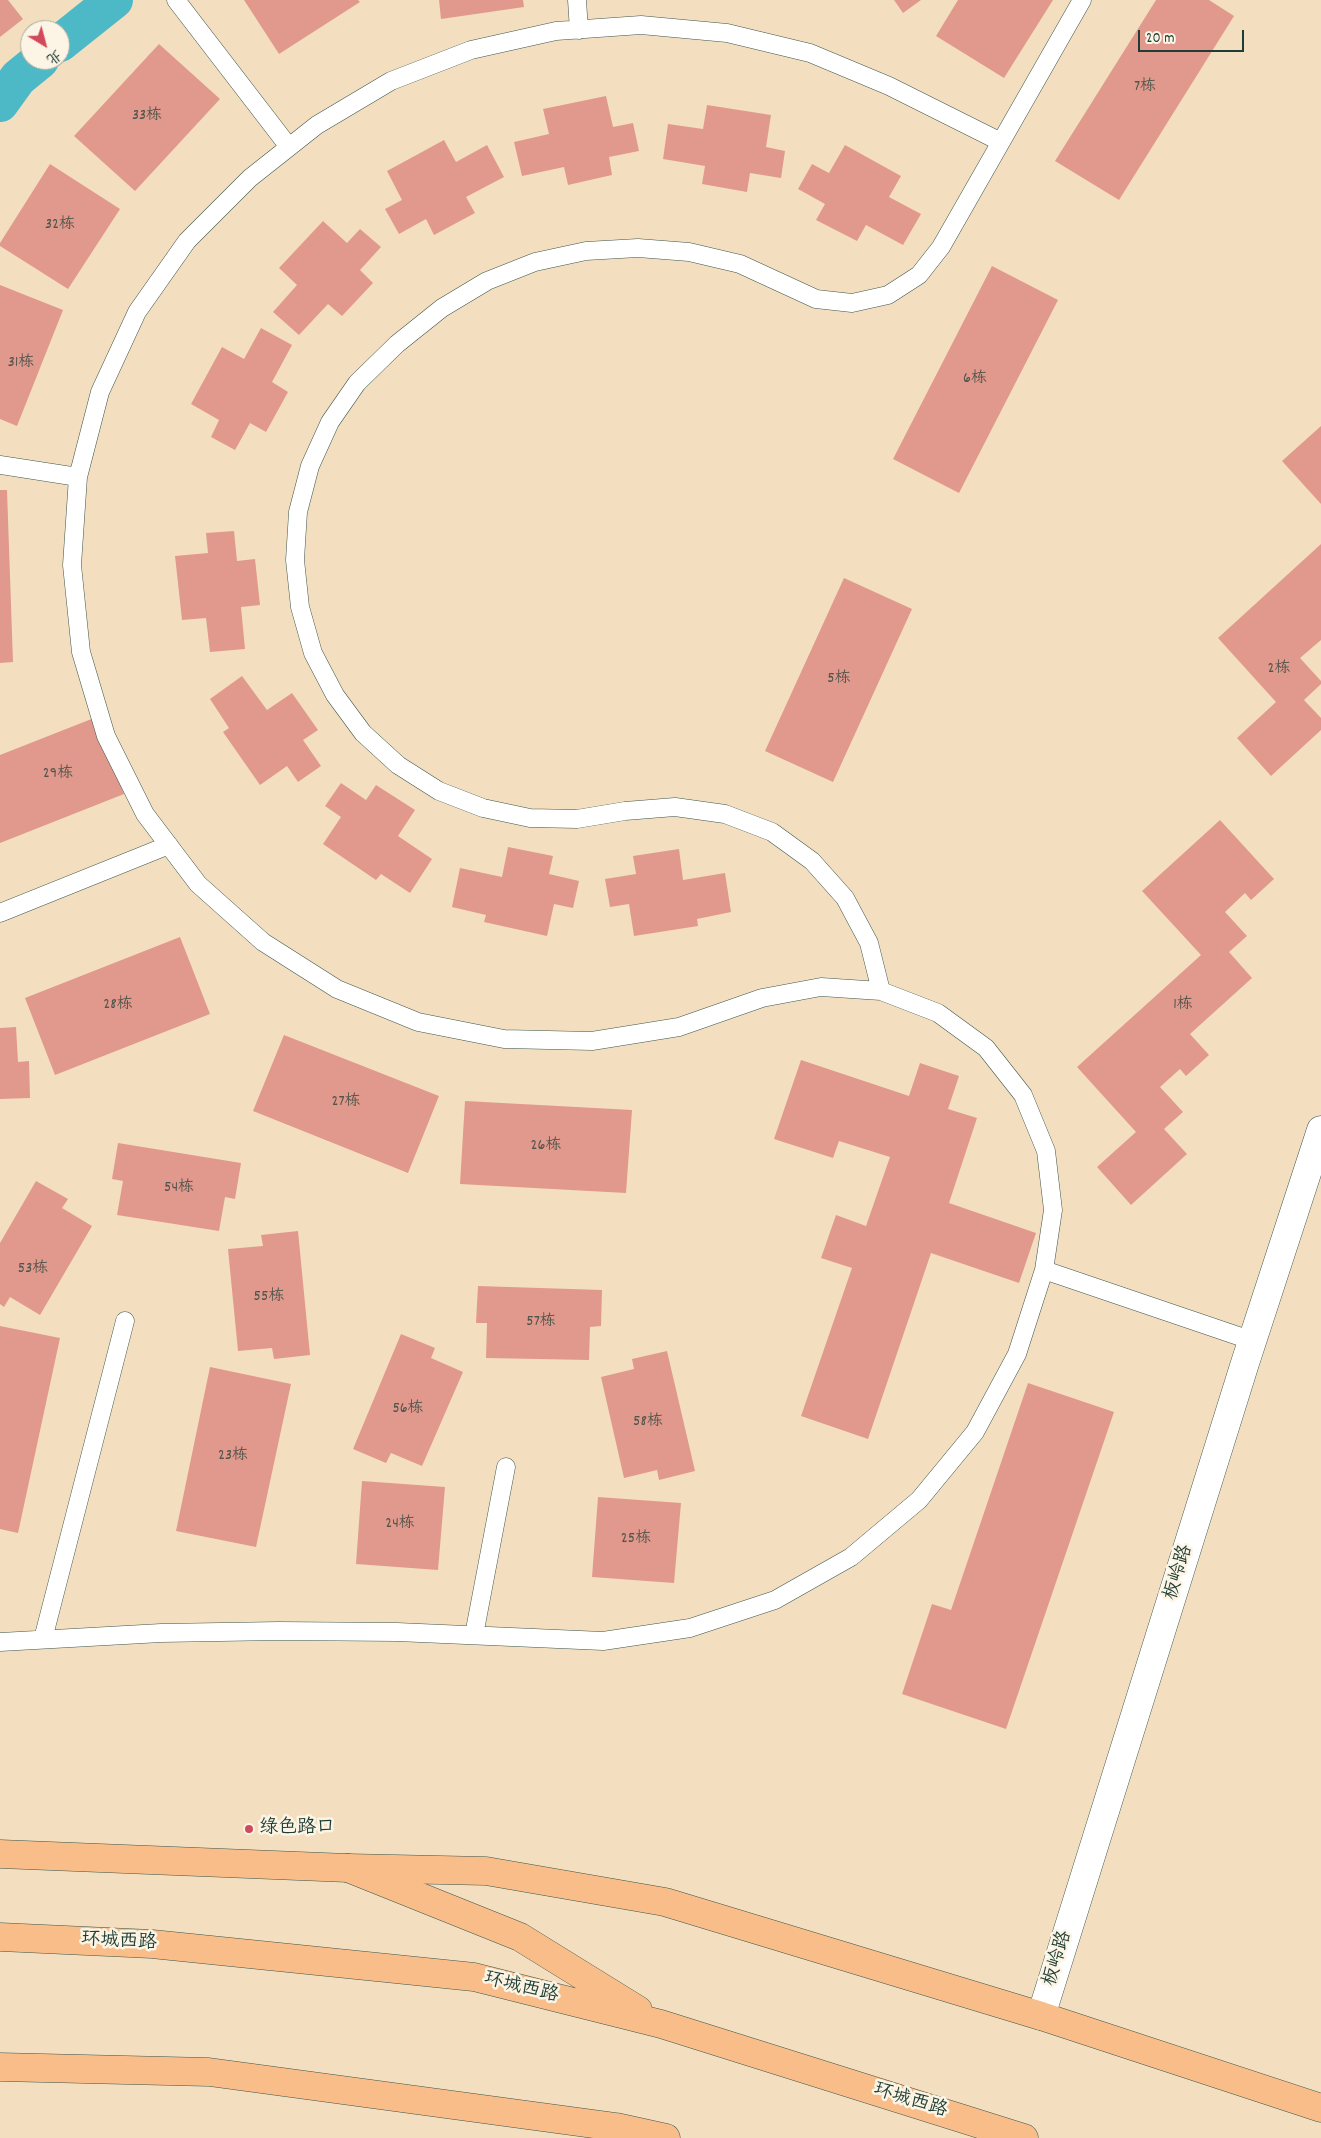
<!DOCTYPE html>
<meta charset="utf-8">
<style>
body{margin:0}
#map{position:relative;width:1321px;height:2138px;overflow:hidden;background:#f3dfc0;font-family:Dekko,"LXGW WenKai TC",sans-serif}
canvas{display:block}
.north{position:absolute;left:20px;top:20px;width:50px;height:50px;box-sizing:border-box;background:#fcf5e5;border:1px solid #a4ab9e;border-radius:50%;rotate:143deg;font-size:14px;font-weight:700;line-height:20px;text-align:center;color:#1f3d34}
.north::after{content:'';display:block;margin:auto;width:18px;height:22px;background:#d1495b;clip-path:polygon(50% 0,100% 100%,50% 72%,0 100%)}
.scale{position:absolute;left:1138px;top:30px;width:106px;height:22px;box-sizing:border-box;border:2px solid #1f3d34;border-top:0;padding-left:6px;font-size:15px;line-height:18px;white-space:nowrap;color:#1f3d34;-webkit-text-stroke:4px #fcf5e5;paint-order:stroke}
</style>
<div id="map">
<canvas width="1321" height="2138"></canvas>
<div class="north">北</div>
<div class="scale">20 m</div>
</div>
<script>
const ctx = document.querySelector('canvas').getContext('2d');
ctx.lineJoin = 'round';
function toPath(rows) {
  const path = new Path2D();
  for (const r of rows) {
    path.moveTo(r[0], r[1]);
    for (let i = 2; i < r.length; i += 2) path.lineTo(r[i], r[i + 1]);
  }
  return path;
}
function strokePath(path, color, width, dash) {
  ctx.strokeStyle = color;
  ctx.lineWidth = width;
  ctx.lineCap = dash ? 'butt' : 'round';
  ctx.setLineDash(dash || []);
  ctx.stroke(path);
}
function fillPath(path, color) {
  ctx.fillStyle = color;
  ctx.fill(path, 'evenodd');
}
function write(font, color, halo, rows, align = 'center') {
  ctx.font = font + ' Dekko,"LXGW WenKai TC",sans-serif';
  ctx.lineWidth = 5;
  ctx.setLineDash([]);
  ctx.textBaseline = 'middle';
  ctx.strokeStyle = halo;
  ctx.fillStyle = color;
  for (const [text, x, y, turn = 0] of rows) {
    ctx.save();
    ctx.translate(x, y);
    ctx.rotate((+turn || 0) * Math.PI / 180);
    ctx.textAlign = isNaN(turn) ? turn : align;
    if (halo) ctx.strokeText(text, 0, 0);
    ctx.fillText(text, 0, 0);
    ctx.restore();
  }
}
strokePath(toPath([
 [60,43,114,0],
 [0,103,18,78,40,60]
]), '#4db9c7', 38);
fillPath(toPath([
 [0,0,8,0,23,19,0,37],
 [244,0,358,0,360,2,279,54],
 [439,0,523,0,524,7,441,19],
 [894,0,921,0,903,13],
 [958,0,1053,0,1004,78,936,36],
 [1156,0,1209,0,1234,16,1119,200,1055,161],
 [159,44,220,99,135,191,74,136],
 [606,96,613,127,633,123,639,151,609,157,612,175,568,185,564,167,522,176,514,142,549,134,543,109],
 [707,105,771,115,766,147,785,151,781,178,750,173,747,192,702,184,705,166,663,159,668,124,703,129],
 [444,140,456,162,487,145,504,177,466,197,475,213,434,235,426,219,399,234,385,209,402,200,387,171],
 [845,145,901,176,889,197,921,214,903,245,866,225,857,241,816,220,825,204,798,189,812,164,829,173],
 [50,164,120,209,68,289,0,246,0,243],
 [323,221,347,243,360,229,381,247,360,270,373,283,342,316,328,304,299,335,273,312,297,285,279,268],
 [992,266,1058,300,959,493,893,459],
 [0,285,63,310,17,426,0,419],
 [261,328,292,345,272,382,288,392,266,432,250,423,235,450,211,437,219,420,191,404,222,347,244,359],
 [1321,426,1321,504,1282,461],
 [0,490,7,490,13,662,0,663],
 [234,531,237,561,255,559,260,605,241,607,245,649,210,652,206,618,182,620,175,556,208,553,206,533],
 [1321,544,1321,640,1300,658,1321,681,1321,684,1304,700,1321,718,1321,730,1271,776,1237,738,1276,702,1218,638],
 [844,578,912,609,833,782,765,751],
 [242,676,267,710,292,693,318,730,303,740,321,766,298,782,287,766,260,785,223,732,229,728,210,699],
 [94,718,124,794,0,843,0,755],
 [341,783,366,800,376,785,415,810,398,836,432,859,410,893,381,874,376,880,323,844,341,817,325,806],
 [1220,820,1274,879,1251,900,1245,893,1225,912,1247,936,1229,952,1252,978,1190,1034,1209,1055,1186,1076,1180,1069,1160,1087,1183,1112,1164,1129,1187,1154,1131,1205,1097,1167,1136,1132,1077,1067,1201,955,1142,891],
 [508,847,553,856,549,874,579,881,573,908,554,904,547,936,484,922,486,915,452,907,460,868,502,877],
 [679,849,683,880,725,873,731,912,697,919,698,926,634,936,629,904,610,907,605,879,636,874,633,856],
 [180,937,210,1014,55,1075,25,998],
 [16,1027,18,1062,29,1061,30,1098,0,1099,0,1028],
 [284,1035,439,1096,408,1173,253,1111],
 [801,1060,909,1096,920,1063,959,1076,948,1109,977,1118,949,1203,1036,1233,1019,1283,931,1253,868,1439,801,1416,852,1268,821,1258,836,1215,866,1226,890,1157,839,1141,833,1158,774,1139],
 [465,1101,632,1110,626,1193,460,1184],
 [118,1143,241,1163,235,1199,225,1197,219,1231,117,1215,123,1181,112,1179],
 [36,1181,68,1199,62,1208,92,1226,40,1315,10,1297,4,1307,0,1304,0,1243],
 [298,1231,310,1355,274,1359,272,1348,238,1351,228,1249,263,1246,261,1235],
 [478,1286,602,1290,601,1326,590,1327,589,1360,486,1358,487,1323,476,1323],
 [0,1326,60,1338,18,1533,0,1529],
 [401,1334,435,1348,431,1358,463,1372,422,1466,391,1453,386,1463,353,1449],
 [667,1351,695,1471,659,1480,657,1470,624,1478,601,1377,634,1369,632,1359],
 [210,1367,291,1384,256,1547,176,1531],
 [1028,1383,1114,1412,1006,1729,902,1694,932,1604,951,1610],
 [362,1481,445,1487,438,1570,356,1564],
 [598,1497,681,1503,674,1583,592,1577]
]), '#e1998d');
const service = toPath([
 [176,0,289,147],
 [577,0,579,30],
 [0,465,78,477],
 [0,913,169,845],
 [881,991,869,943,845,898,812,861,772,832,725,814,675,807,625,811,577,819,530,818,483,808,439,791,398,765,363,733,335,695,313,653,300,607,295,560,298,512,310,466,330,422,357,383,397,344,442,308,487,281,535,262,586,251,638,248,689,252,740,264,816,299,852,303,888,295,919,275,941,247,1082,0],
 [1044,1270,1253,1341],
 [474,1635,506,1467],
 [43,1639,125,1321],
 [0,1642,161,1633,279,1631,397,1632,603,1641,690,1628,775,1600,851,1557,919,1500,975,1432,1017,1354,1044,1270,1053,1210,1046,1151,1023,1095,986,1048,938,1013,881,991,821,987,762,998,679,1027,592,1041,504,1039,418,1022,337,989,263,942,198,884,145,814,106,736,81,652,72,565,78,477,100,392,137,312,187,241,250,178,317,125,391,81,471,50,556,31,641,25,727,33,810,53,889,86,1001,142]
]);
const minor = toPath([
 [1041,2016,1245,1363,1321,1130]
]);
const primary = toPath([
 [0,1854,348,1868,486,1871,665,1902,1041,2016,1321,2108]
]);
const trunk = toPath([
 [348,1868,520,1937,638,2010],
 [0,1937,152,1944,474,1977,661,2024,1024,2138],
 [0,2067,209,2072,616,2127,666,2138]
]);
strokePath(service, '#3f5549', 19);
strokePath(minor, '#3f5549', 29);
strokePath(primary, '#3f5549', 29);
strokePath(trunk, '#3f5549', 29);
strokePath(service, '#fff', 18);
strokePath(minor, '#fff', 28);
strokePath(primary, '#f8bd89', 28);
strokePath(trunk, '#f8bd89', 28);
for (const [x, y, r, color] of [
 [249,1829,5,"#d1495b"]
]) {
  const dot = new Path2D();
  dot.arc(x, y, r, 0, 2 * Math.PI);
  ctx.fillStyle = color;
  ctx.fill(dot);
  strokePath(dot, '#fcf5e5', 2);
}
write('16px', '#50544a', null, [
 ["7栋",1145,88],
 ["33栋",147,117],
 ["32栋",60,226],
 ["31栋",21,364],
 ["6栋",975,380],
 ["2栋",1279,670],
 ["5栋",839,680],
 ["29栋",58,775],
 ["28栋",118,1006],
 ["1栋",1183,1006],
 ["27栋",346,1103],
 ["26栋",546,1147],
 ["54栋",179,1189],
 ["53栋",33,1270],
 ["55栋",269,1298],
 ["57栋",541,1323],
 ["56栋",408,1410],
 ["58栋",648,1423],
 ["23栋",233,1457],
 ["24栋",400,1525],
 ["25栋",636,1540]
]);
write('19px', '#1f3d34', '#fcf5e5', [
 ["板岭路",1180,1573,-73],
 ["环城西路",119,1943,3],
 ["板岭路",1059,1959,-73],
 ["环城西路",521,1989,14],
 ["环城西路",910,2102,17]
]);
write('19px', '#1f3d34', '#fcf5e5', [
 ["绿色路口",259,1829]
], 'left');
</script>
